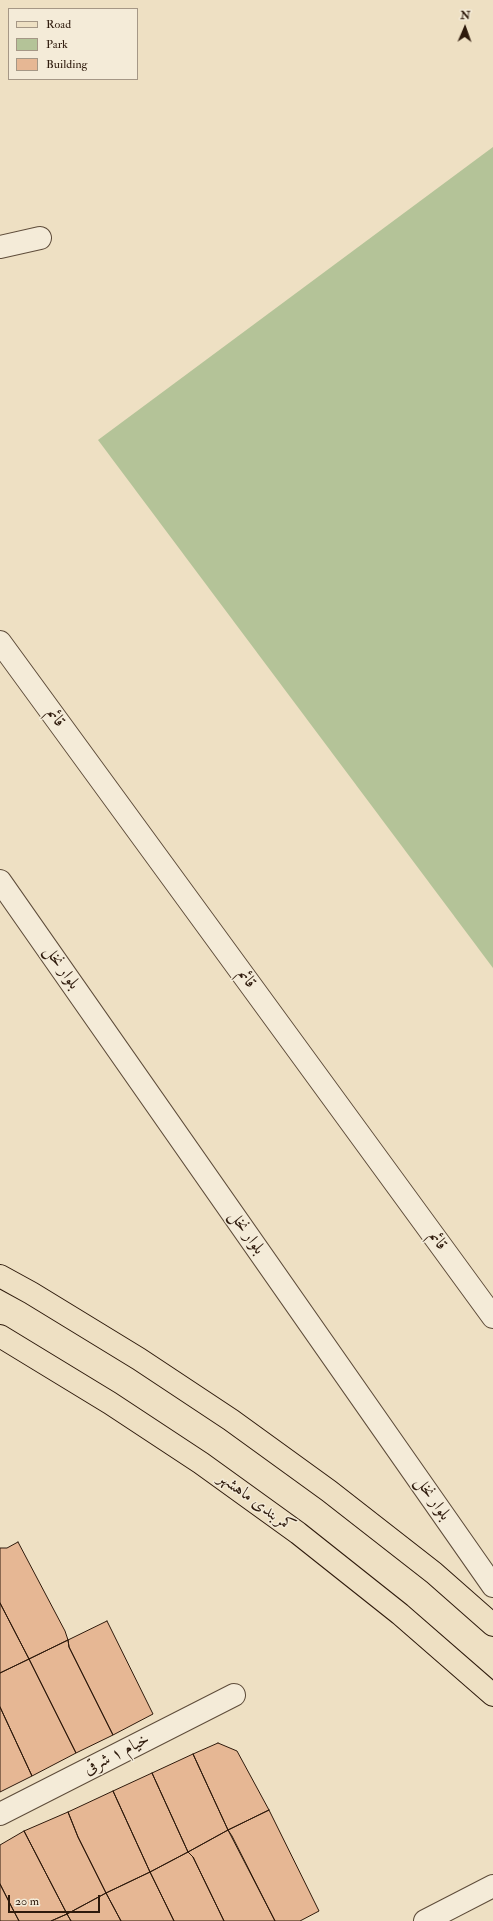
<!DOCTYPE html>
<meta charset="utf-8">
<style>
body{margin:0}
#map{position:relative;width:493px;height:1921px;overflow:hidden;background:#eee0c3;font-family:"IM FELL Double Pica",serif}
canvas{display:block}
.legend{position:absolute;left:8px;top:8px;width:130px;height:72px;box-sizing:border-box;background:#f4ebd8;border:1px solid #a59786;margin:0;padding:5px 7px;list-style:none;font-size:12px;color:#2e1a0c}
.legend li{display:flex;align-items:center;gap:8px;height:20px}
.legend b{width:20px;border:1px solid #a59786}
.north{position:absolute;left:445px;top:8px;width:40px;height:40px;-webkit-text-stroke:3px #f4ebd8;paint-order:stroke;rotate:2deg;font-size:11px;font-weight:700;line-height:16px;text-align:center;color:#2e1a0c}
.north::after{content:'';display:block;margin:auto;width:14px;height:18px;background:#2e1a0c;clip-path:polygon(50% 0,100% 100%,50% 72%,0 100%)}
.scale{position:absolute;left:8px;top:1895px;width:92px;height:18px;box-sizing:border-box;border:2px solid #2e1a0c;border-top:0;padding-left:5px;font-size:12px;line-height:14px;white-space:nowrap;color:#2e1a0c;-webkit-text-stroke:3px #f4ebd8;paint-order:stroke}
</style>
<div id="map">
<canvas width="493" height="1921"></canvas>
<ul class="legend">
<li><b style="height:5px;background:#eee0c3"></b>Road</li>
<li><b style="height:11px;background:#b4c398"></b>Park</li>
<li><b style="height:11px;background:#e6b794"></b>Building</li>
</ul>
<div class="north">N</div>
<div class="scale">20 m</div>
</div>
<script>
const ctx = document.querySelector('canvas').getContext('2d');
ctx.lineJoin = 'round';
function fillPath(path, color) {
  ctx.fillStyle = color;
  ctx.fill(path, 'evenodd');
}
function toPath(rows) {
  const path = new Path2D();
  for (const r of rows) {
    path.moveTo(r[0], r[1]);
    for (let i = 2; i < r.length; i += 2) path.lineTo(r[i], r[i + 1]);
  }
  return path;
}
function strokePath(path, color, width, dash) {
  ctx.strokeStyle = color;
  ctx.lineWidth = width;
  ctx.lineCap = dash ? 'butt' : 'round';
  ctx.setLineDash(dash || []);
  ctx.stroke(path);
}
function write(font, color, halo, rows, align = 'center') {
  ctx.font = font + ' "IM FELL Double Pica",Amiri,serif';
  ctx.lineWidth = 3;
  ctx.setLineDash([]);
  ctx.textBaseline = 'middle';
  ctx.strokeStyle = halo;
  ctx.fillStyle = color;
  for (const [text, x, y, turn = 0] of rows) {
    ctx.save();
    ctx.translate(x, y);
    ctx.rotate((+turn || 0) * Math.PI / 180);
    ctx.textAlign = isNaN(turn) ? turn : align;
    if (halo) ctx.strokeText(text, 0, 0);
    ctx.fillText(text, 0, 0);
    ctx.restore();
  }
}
fillPath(toPath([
 [493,147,493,968,98,440]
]), '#b4c398');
const building = toPath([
 [18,1542,65,1631,68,1640,29,1659,0,1603,0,1548,7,1548,18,1542],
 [0,1603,29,1659,0,1673,0,1603],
 [107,1621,153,1714,113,1735,69,1647,68,1640,107,1621],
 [68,1640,69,1647,113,1735,76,1753,29,1659,68,1640],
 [29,1659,76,1753,32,1776,0,1707,0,1673,29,1659],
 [0,1707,32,1776,0,1792,0,1707],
 [218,1743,237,1751,269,1810,228,1830,193,1754,218,1743],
 [193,1754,228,1830,188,1852,152,1773,193,1754],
 [152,1773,188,1852,150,1872,113,1791,152,1773],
 [113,1791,150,1872,106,1893,78,1837,68,1812,113,1791],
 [269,1810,319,1911,300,1921,275,1921,228,1830,269,1810],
 [68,1812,78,1837,106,1893,67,1914,24,1831,68,1812],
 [228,1830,232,1836,275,1921,224,1921,193,1857,188,1852,228,1830],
 [24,1831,67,1914,51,1921,19,1921,0,1884,0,1845,24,1831],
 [188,1852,193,1857,224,1921,174,1921,150,1872,188,1852],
 [150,1872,174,1921,121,1921,106,1893,150,1872],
 [0,1884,11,1906,19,1921,0,1921,0,1884],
 [106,1893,121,1921,71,1921,67,1914,106,1893],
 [67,1914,71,1921,51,1921,67,1914]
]);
fillPath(building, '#e6b794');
strokePath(building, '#2e1a0c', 1);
const minor = toPath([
 [0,247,40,238],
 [0,642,493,1317],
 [0,1814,234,1695]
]);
const tertiary = toPath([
 [0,881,493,1586],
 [425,1921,493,1886]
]);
const primary = toPath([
 [0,1276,31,1293,139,1359,231,1420,329,1491,434,1573,493,1625],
 [0,1336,110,1403,201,1463,298,1533,400,1614,493,1695]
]);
strokePath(minor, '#5e4c3a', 24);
strokePath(tertiary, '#5e4c3a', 24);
strokePath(primary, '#2e1a0c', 24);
strokePath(minor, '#f4ebd8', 22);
strokePath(tertiary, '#f4ebd8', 22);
strokePath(primary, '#eee0c3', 22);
write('17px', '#2e1a0c', '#f4ebd8', [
 ["قائم",55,718,54],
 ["بلوار نخل",61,968,55],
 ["قائم",246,979,54],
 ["بلوار نخل",246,1233,55],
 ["قائم",437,1241,54],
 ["بلوار نخل",432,1499,55],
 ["کمربندی ماهشهر",256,1503,36],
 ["خیام ۱ شرقی",117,1755,-27]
]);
</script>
